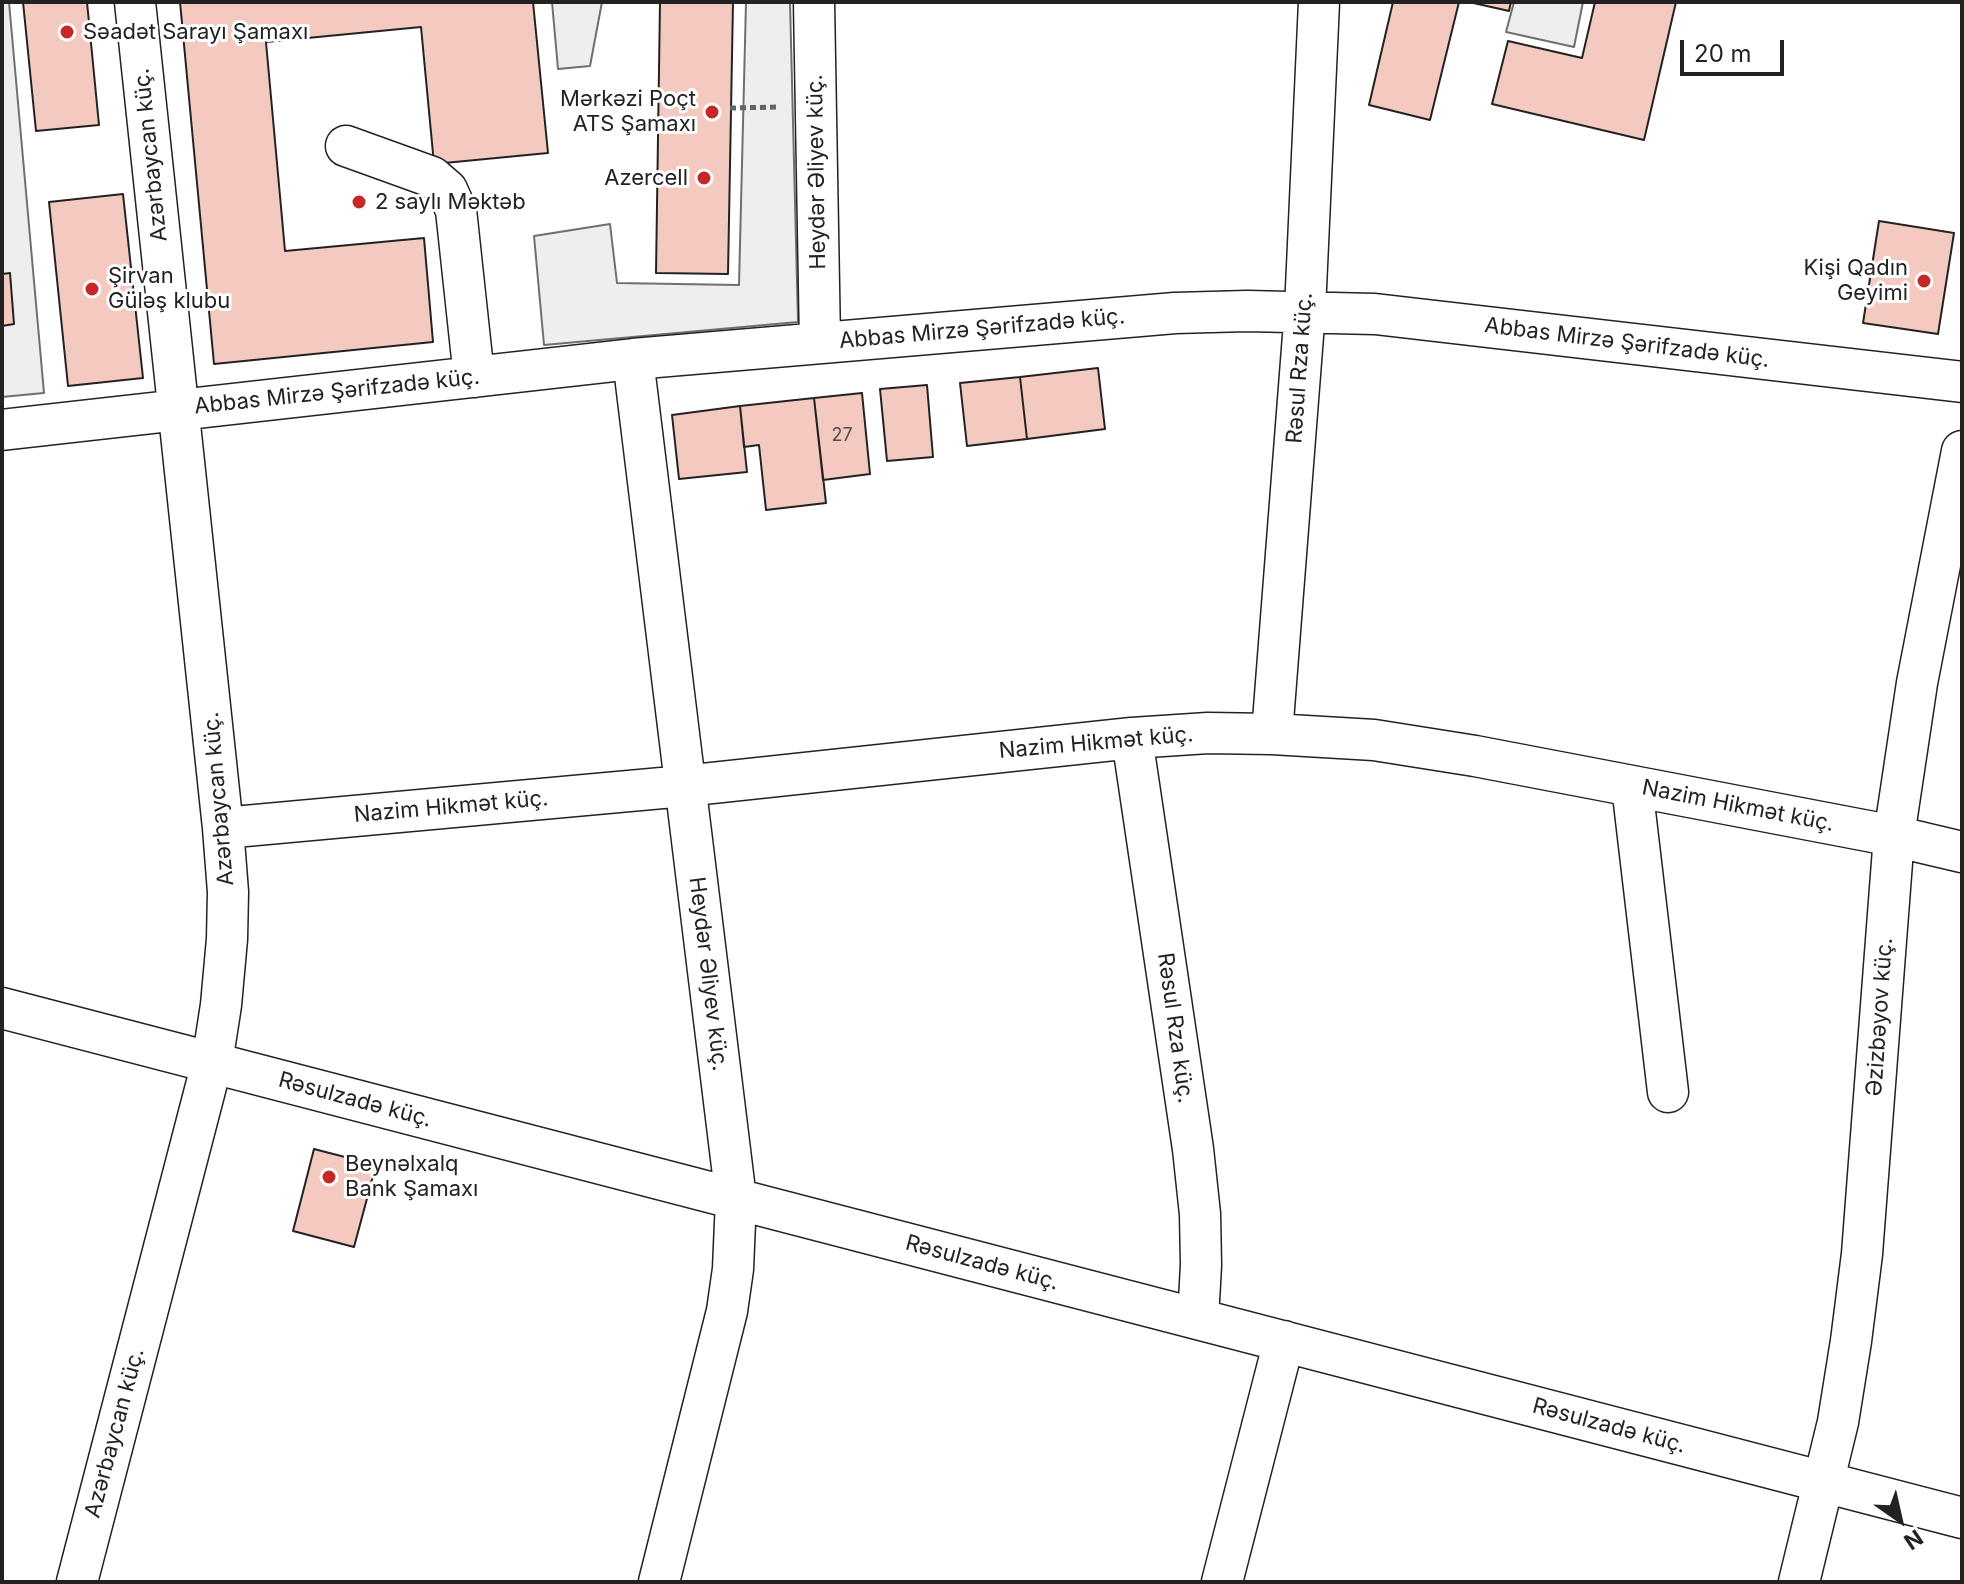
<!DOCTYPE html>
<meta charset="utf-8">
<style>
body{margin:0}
#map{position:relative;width:1964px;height:1584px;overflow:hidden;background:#fff;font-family:Inter,sans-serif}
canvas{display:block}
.frame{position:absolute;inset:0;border:4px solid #222;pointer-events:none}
.north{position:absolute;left:1860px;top:1480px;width:80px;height:80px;-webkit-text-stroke:6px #fff;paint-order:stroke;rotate:146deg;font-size:22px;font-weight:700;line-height:32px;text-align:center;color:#222}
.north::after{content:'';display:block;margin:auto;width:28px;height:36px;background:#222;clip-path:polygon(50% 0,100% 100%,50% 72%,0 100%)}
.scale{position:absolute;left:1680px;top:40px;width:104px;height:36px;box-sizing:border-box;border:4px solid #222;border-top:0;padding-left:10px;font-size:24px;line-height:28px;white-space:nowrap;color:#222;-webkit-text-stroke:6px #fff;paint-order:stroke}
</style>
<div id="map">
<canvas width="1964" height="1584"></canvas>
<div class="frame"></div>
<div class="north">N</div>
<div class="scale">20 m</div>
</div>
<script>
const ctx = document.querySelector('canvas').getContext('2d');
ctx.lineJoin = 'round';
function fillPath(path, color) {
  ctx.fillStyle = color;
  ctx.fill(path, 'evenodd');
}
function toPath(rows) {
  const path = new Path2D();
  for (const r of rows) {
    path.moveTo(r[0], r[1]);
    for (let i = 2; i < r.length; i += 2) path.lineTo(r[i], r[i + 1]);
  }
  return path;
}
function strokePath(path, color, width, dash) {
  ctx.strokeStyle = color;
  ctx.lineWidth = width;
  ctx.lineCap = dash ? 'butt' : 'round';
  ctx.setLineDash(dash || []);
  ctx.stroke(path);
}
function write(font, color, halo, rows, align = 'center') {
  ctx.font = font + ' Inter,sans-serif';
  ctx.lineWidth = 6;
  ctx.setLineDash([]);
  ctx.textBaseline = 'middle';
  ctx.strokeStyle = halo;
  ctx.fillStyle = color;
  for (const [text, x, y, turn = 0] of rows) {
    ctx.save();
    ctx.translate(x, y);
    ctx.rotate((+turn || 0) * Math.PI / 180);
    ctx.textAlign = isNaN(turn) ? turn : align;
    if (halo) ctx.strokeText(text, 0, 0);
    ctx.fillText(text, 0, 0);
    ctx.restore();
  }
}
const green = toPath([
 [2,2,9,2,44,393,2,397,2,2],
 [552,2,602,2,590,66,558,69,552,2],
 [746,2,790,2,798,322,544,345,534,236,610,224,617,283,739,285,746,2],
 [1514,2,1583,2,1574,47,1506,32,1514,2]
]);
fillPath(green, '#eee');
strokePath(green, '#6f6f6f', 2);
const building = toPath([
 [23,2,87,2,99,125,36,131,23,2],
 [180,2,533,2,548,153,434,164,421,27,266,42,285,251,424,238,433,342,214,364,180,2],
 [660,2,733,2,728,274,656,273,660,2],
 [1393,2,1459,2,1430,120,1369,105,1393,2],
 [1469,2,1511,2,1509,11,1469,2],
 [1595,2,1676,2,1644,140,1492,104,1508,41,1582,58,1595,2],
 [123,194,143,378,68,386,49,202,123,194],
 [1879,221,1954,233,1938,334,1863,323,1879,221],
 [10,273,14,324,2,326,2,274,10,273],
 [1098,368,1105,429,1027,439,1020,377,1098,368],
 [1020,377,1027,439,967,446,960,383,1020,377],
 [927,385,933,457,887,461,880,389,927,385],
 [862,393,870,474,823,480,814,398,862,393],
 [814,398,826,503,766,510,759,445,744,447,740,406,814,398],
 [740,406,747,472,679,479,672,415,740,406],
 [314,1149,376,1165,354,1247,293,1231,314,1149]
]);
fillPath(building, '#f3c9c0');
strokePath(building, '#222', 2);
const minor = toPath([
 [814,2,820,342],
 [346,146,432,177,447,190,456,210,474,377],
 [633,359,736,1199,733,1269,727,1311,659,1582],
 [2,430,633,359,1175,313,1247,311,1375,314,1962,382],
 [1272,734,1305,310,1319,2],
 [1132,738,1193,1149,1200,1214,1201,1265,1198,1319],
 [1632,786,1668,1092],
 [223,828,684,786,1132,738,1208,733,1272,734,1374,740,1475,756,1894,836,1962,852],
 [2,1008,1962,1518],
 [77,1582,212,1063,221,1005,227,939,228,892,223,828,135,2],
 [1222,1582,1284,1341],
 [1799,1582,1838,1422,1851,1341,1862,1254,1894,836,1917,683,1962,451]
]);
strokePath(minor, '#222', 43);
strokePath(toPath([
 [730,108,779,107]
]), '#646464', 5, [6, 4]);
strokePath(minor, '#fff', 40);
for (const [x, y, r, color] of [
 [67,32,8,"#c62828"],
 [712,112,8,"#c62828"],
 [704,178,8,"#c62828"],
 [359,202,8,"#c62828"],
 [1924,281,8,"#c62828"],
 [92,289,8,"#c62828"],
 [329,1177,8,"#c62828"]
]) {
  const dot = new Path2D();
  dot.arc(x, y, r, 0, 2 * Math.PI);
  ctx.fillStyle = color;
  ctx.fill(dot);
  strokePath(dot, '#fff', 3);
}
write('18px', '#564c4a', null, [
 ["27",842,436]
]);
write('22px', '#222', '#fff', [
 ["Səadət Sarayı Şamaxı",83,32],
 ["Mərkəzi Poçt",696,99,"right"],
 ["ATS Şamaxı",696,124,"right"],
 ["Azercell",688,178,"right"],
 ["2 saylı Məktəb",375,202],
 ["Kişi Qadın",1908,268,"right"],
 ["Geyimi",1908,293,"right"],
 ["Şirvan",108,276],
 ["Güləş klubu",108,301],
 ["Beynəlxalq",345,1164],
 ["Bank Şamaxı",345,1189]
], 'left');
write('22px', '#222', '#fff', [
 ["Azərbaycan küç.",151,155,-96],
 ["Heydər Əliyev küç.",817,172,-91],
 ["Abbas Mirzə Şərifzadə küç.",982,329,-5],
 ["Abbas Mirzə Şərifzadə küç.",1627,343,7],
 ["Rəsul Rza küç.",1300,368,-86],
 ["Abbas Mirzə Şərifzadə küç.",337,392,-6],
 ["Nazim Hikmət küç.",1096,743,-5],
 ["Azərbaycan küç.",219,799,-95],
 ["Nazim Hikmət küç.",1738,806,11],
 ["Nazim Hikmət küç.",451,807,-5],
 ["Heydər Əliyev küç.",708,974,83],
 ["Əzizbəyov küç.",1880,1017,-86],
 ["Rəsul Rza küç.",1175,1028,82],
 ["Rəsulzadə küç.",355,1100,15],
 ["Rəsulzadə küç.",982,1263,15],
 ["Rəsulzadə küç.",1609,1426,15],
 ["Azərbaycan küç.",115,1433,-75]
]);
</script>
